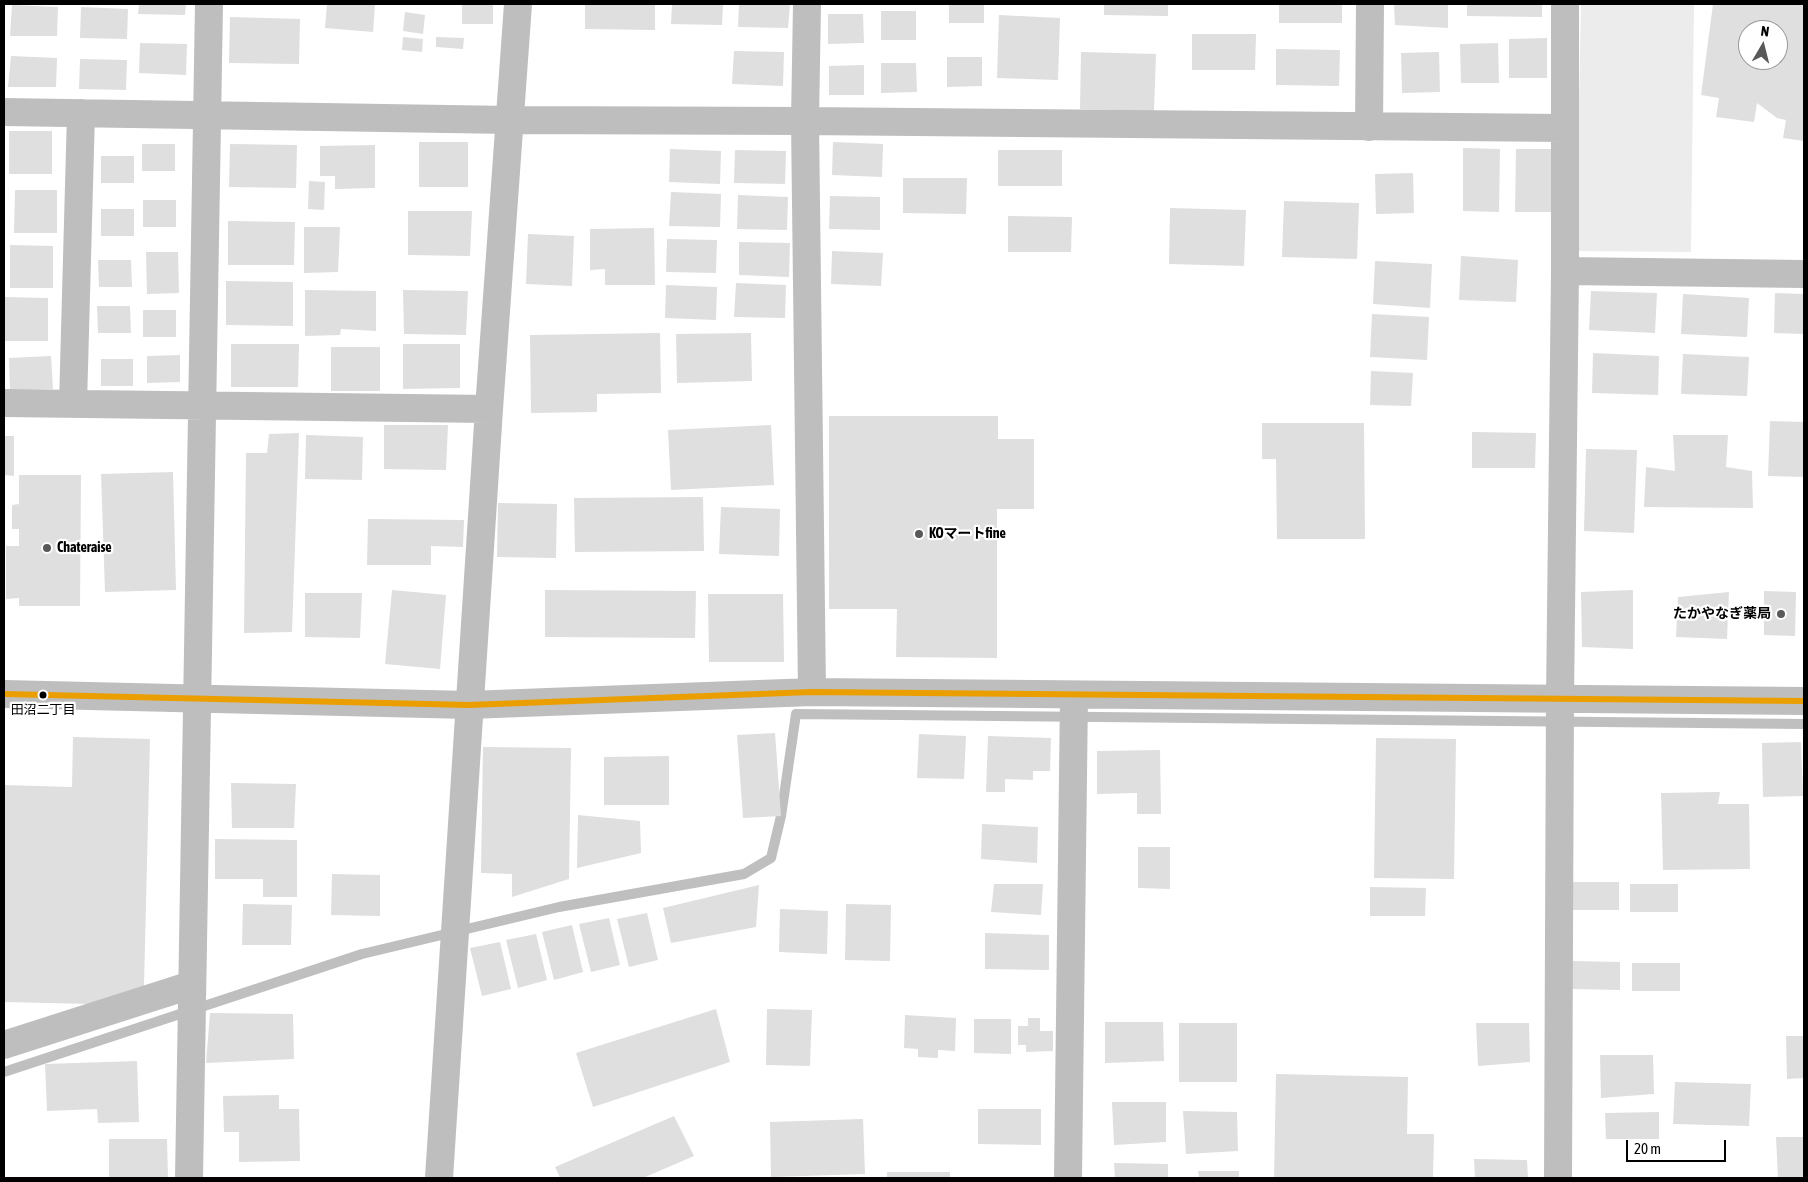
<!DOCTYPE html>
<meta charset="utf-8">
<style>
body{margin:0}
#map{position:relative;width:1808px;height:1182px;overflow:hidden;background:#fff;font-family:"Asap Condensed",sans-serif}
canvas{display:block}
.frame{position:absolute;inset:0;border:5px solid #000;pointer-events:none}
.north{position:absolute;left:1738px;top:20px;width:50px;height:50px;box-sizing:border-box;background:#fff;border:1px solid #999;border-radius:50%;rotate:8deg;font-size:14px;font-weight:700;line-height:20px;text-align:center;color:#000}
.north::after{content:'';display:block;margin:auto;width:18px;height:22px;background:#595959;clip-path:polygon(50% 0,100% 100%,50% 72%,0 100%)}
.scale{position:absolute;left:1626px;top:1140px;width:100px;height:22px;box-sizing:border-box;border:2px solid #000;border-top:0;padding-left:6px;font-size:15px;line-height:18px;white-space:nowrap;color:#000;-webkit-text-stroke:4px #fff;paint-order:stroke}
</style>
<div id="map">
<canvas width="1808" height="1182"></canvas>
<div class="frame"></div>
<div class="north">N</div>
<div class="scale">20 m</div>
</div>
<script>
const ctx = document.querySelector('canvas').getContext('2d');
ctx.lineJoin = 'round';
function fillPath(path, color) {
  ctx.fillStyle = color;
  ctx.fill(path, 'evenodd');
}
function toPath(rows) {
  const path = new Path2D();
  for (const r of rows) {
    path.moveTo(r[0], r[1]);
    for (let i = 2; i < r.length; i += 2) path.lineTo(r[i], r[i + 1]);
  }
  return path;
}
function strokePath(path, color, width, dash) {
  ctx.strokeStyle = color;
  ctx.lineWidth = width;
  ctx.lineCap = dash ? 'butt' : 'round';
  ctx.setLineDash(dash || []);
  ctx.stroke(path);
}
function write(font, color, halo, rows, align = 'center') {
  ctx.font = font + ' "Asap Condensed","Noto Sans JP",sans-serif';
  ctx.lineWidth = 4.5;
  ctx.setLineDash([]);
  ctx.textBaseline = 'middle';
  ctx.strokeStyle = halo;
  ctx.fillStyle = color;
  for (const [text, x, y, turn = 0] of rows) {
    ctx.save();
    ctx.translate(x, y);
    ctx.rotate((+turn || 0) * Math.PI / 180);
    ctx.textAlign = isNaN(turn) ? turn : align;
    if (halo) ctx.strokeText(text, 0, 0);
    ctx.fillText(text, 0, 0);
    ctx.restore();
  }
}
fillPath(toPath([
 [1581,4,1694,4,1691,252,1576,251]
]), '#ececec');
strokePath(toPath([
 [4,1072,362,954,559,907,744,874,771,858,781,816,796,714,1804,724]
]), '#bfbfbf', 10);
fillPath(toPath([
 [139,4,186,4,185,15,138,14],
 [327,4,375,4,373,32,325,28],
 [462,4,493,4,493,24,462,24],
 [585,4,655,4,655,30,585,29],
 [672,4,723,4,722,25,671,24],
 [739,4,790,4,788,28,738,27],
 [949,4,984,4,984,23,949,23],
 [1104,4,1168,4,1168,16,1104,15],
 [1279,4,1342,4,1342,23,1279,23],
 [1394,4,1448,4,1448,28,1395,25],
 [1467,4,1542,4,1542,17,1467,16],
 [1713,4,1804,4,1804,141,1783,138,1786,120,1777,118,1757,103,1754,122,1716,117,1719,98,1701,95],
 [1748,30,1778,30,1778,60,1748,60],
 [12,5,58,7,57,36,10,36],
 [81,7,128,9,127,39,80,38],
 [881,11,916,11,916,40,881,40],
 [405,12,425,15,423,34,403,31],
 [828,14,863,14,864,43,828,44],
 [999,15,1060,18,1058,80,997,78],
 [230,17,300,19,299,64,229,63],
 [1192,34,1256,34,1255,70,1192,70],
 [403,37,423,39,422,52,402,50],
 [436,37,464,38,463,49,436,47],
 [1547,38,1547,78,1509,78,1509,39],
 [140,43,187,44,186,75,139,73],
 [1498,43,1499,83,1461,83,1460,44],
 [1276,49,1340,50,1339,86,1276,85],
 [734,51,784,52,783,86,732,84],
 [1081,52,1156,54,1154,111,1080,109],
 [1439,52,1440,92,1402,93,1401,53],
 [11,56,57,58,56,87,8,87],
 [947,57,982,57,982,86,947,87],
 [80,59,127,60,126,90,79,89],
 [881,63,916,63,917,92,881,93],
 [864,65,864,95,829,95,829,66],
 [9,131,52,131,52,174,9,174],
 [419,142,468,142,468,187,419,187],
 [833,142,883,144,882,177,832,175],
 [142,144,175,144,175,171,142,171],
 [230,144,297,145,296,188,229,187],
 [375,145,375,188,335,189,335,176,320,176,320,146],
 [1463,148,1500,149,1499,212,1463,211],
 [670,149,721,151,720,184,669,182],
 [1516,149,1552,149,1551,212,1515,212],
 [735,150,786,151,785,184,734,183],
 [998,150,1062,150,1062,186,998,186],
 [101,156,134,156,134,183,101,183],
 [1413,173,1414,213,1376,214,1375,174],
 [903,178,967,178,966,214,903,213],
 [309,181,325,182,324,210,308,209],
 [15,190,57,190,57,233,14,233],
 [671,192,721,194,720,227,669,226],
 [738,195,788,197,787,230,737,229],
 [830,196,880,197,880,230,829,229],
 [143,200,176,200,176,227,143,227],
 [1284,201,1359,203,1357,259,1282,257],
 [1170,208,1246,210,1244,266,1169,264],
 [101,209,134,209,134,236,101,236],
 [408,211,472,211,470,256,408,255],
 [1008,216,1072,217,1071,252,1008,252],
 [228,221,295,222,294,265,228,265],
 [304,227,340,227,338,272,304,273],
 [654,228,655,285,605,285,605,269,590,270,590,229],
 [528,234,574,236,572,286,526,284],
 [667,239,717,240,716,273,666,272],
 [739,242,790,243,789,277,739,275],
 [10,245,53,246,53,288,10,288],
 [832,251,883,253,881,286,831,284],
 [146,252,178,252,179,293,147,294],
 [1461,256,1518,260,1516,302,1459,300],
 [98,260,131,260,132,287,99,287],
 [1375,261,1432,264,1430,308,1373,304],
 [226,281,293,282,293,326,226,325],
 [736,283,786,285,785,318,734,317],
 [666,285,717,287,716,320,665,318],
 [305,290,376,291,376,331,341,329,340,335,305,336],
 [403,290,468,291,466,335,404,334],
 [1591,291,1657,293,1655,333,1589,330],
 [1775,293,1804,294,1804,334,1774,333],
 [1683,294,1749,298,1747,337,1681,334],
 [5,297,48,298,48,341,5,341],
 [97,306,130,306,131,333,98,333],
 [143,310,176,310,176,337,143,337],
 [1372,314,1429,317,1427,360,1370,357],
 [660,333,661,393,597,394,597,412,531,413,530,335],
 [751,333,752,381,677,383,676,334],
 [231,344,299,344,298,387,231,387],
 [403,344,460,344,460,388,403,389],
 [331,347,380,347,380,391,331,391],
 [1593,353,1659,356,1658,395,1592,393],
 [1683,354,1749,357,1747,396,1681,394],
 [180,355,180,382,147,383,147,356],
 [51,356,53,389,10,390,9,358],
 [101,359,133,359,133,386,101,386],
 [1371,371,1413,373,1411,406,1370,405],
 [829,416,998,416,998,439,1034,439,1034,509,997,509,997,658,896,657,897,609,829,609],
 [1770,421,1804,422,1804,477,1768,476],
 [1262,423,1364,423,1365,539,1277,539,1276,459,1262,459],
 [384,425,448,425,446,470,384,469],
 [771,425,774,485,671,490,668,430],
 [1472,432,1536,433,1535,468,1472,468],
 [299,433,292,632,244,633,246,453,267,453,269,434],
 [306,435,363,437,362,480,305,479],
 [1673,435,1728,435,1726,467,1752,471,1753,508,1644,507,1646,467,1675,471],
 [4,436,14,436,14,476,4,475],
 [1586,449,1637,450,1634,533,1584,531],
 [173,472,176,590,105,592,101,474],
 [19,475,81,475,80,606,19,606,19,598,6,599,6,546,19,546,19,529,12,529,12,505,19,504],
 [703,497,704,551,575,552,574,498],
 [498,503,557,504,556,558,497,557],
 [721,507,780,509,779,556,719,554],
 [368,519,464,520,463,547,431,546,431,565,367,565],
 [392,590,446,595,440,669,385,664],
 [545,590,696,591,695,638,545,637],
 [1633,590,1633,649,1582,647,1581,592],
 [1764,591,1796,592,1795,636,1764,635],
 [1729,592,1727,639,1676,637,1678,597],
 [305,593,362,593,360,638,305,637],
 [708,594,783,594,784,662,709,662],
 [775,733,781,816,743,818,737,735],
 [919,734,966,736,964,779,917,778],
 [988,736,1051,738,1050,771,1033,771,1033,780,1005,779,1005,792,986,792],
 [73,737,150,739,144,986,91,1004,4,1002,4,785,72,787],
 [1376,738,1456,739,1454,879,1374,878],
 [1801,742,1803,796,1763,797,1762,743],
 [483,747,571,748,569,879,512,897,512,874,481,873],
 [1160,750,1161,814,1137,814,1137,793,1097,794,1097,751],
 [669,756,669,805,604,805,604,757],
 [231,783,296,784,294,828,232,828],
 [1720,792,1718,804,1749,804,1750,869,1663,870,1661,793],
 [578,815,640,821,641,853,577,868],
 [982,824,1038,827,1037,863,981,859],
 [215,839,297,840,297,897,263,897,263,879,215,879],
 [1138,847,1170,847,1170,889,1138,888],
 [332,874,380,875,380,916,331,915],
 [1571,882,1619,882,1619,910,1571,910],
 [994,884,1043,884,1041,915,991,912],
 [1630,884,1678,884,1678,912,1630,912],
 [759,885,756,927,671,943,663,908],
 [1370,887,1426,888,1425,916,1370,916],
 [243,904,292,905,291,945,242,945],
 [846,904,891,905,890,961,845,960],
 [780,909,828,911,827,954,779,952],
 [647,913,658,960,629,967,617,919],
 [609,918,620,965,591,972,579,924],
 [572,925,583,972,554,980,542,932],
 [985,933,1049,935,1049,970,985,969],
 [536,934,547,980,518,988,506,940],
 [500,942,511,989,482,996,470,948],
 [1572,961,1620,962,1620,990,1572,989],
 [1632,963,1680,963,1680,991,1632,991],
 [716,1009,730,1062,593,1107,576,1053],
 [767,1009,812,1010,810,1066,766,1065],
 [210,1013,293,1014,294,1059,206,1063],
 [905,1015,956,1018,955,1051,938,1050,938,1058,918,1057,918,1049,904,1048],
 [1028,1018,1040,1018,1040,1031,1053,1031,1053,1051,1026,1052,1026,1045,1018,1045,1018,1026,1028,1026],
 [974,1019,1011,1019,1011,1054,974,1053],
 [1105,1022,1163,1022,1164,1061,1105,1063],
 [1179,1023,1237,1023,1237,1082,1179,1082],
 [1476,1023,1529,1023,1530,1062,1478,1066],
 [1786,1036,1804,1036,1804,1078,1787,1079],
 [1600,1055,1653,1055,1654,1094,1601,1098],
 [137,1061,139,1122,98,1123,97,1109,47,1111,45,1064],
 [1276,1074,1408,1077,1407,1134,1434,1134,1433,1178,1274,1178],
 [1675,1082,1751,1084,1749,1126,1673,1124],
 [279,1095,279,1109,299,1109,300,1161,239,1162,239,1132,224,1132,223,1096],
 [1112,1102,1166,1102,1166,1142,1114,1145],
 [978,1109,1041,1109,1041,1145,978,1144],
 [1183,1111,1237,1112,1238,1151,1186,1154],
 [1659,1112,1659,1139,1606,1139,1605,1113],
 [674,1116,694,1156,643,1178,560,1178,555,1167],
 [863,1119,865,1174,771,1177,770,1122],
 [1776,1137,1804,1137,1804,1178,1778,1178],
 [109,1139,167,1139,168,1178,109,1178],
 [1474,1159,1527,1160,1528,1178,1475,1178],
 [1114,1163,1168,1164,1168,1178,1115,1178],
 [1198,1171,1239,1171,1239,1178,1199,1178],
 [887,1172,950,1172,950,1178,887,1178]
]), '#dfdfdf');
strokePath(toPath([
 [807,4,805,121,812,692],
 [4,112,511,120,805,121,1564,128],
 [1369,127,1370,4],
 [1565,271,1804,274],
 [4,403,489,409],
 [73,404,81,113],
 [4,694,469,705,812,692,1804,701],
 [4,1045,191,985],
 [189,1178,209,4],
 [439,1178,489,409,518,4],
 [1068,1178,1074,695],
 [1558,1178,1560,699,1565,271,1565,4]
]), '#bebebe', 28);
strokePath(toPath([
 [4,694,469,705,812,692,1804,701]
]), '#eb9e00', 6);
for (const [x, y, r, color] of [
 [919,534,5,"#595959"],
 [47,548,5,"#595959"],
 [1781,614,5,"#595959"],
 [43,695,4.5,"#000"]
]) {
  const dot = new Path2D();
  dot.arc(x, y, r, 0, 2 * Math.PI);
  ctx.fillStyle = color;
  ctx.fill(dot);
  strokePath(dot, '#fff', 2);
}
write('13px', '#000', '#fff', [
 ["田沼二丁目",43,710]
]);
write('bold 14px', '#000', '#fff', [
 ["KOマートfine",929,534],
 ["Chateraise",57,548],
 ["たかやなぎ薬局",1771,614,"right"]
], 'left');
</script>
